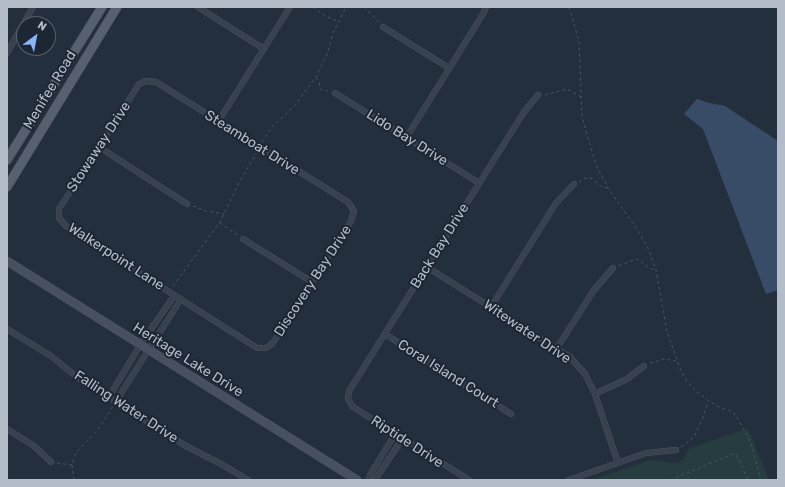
<!DOCTYPE html>
<style>
body{margin:0}
#map{position:relative;width:785px;height:487px;overflow:hidden;background:#242f3e;font-family:Rubik,sans-serif}
canvas{display:block}
.frame{position:absolute;inset:0;border:8px solid #b4bcc9;pointer-events:none}
.north{position:absolute;left:16px;top:16px;width:40px;height:40px;box-sizing:border-box;background:#1d2633;border:1px solid #59626f;border-radius:50%;rotate:32deg;font-size:11px;font-weight:700;line-height:16px;text-align:center;color:#b4bcc9}
.north::after{content:'';display:block;margin:auto;width:14px;height:18px;background:#8ab4f8;clip-path:polygon(50% 0,100% 100%,50% 72%,0 100%)}
</style>
<div id="map">
<canvas width="785" height="487"></canvas>
<div class="frame"></div>
<div class="north">N</div>
</div>
<script>
const ctx = document.querySelector('canvas').getContext('2d');
ctx.lineJoin = 'round';
function fillPath(path, color) {
  ctx.fillStyle = color;
  ctx.fill(path, 'evenodd');
}
function toPath(rows) {
  const path = new Path2D();
  for (const r of rows) {
    path.moveTo(r[0], r[1]);
    for (let i = 2; i < r.length; i += 2) path.lineTo(r[i], r[i + 1]);
  }
  return path;
}
function strokePath(path, color, width, dash) {
  ctx.strokeStyle = color;
  ctx.lineWidth = width;
  ctx.lineCap = dash ? 'butt' : 'round';
  ctx.setLineDash(dash || []);
  ctx.stroke(path);
}
function write(font, color, halo, rows, align = 'center') {
  ctx.font = font + ' Rubik,sans-serif';
  ctx.lineWidth = 4;
  ctx.setLineDash([]);
  ctx.textBaseline = 'middle';
  ctx.strokeStyle = halo;
  ctx.fillStyle = color;
  for (const [text, x, y, turn = 0] of rows) {
    ctx.save();
    ctx.translate(x, y);
    ctx.rotate((+turn || 0) * Math.PI / 180);
    ctx.textAlign = isNaN(turn) ? turn : align;
    if (halo) ctx.strokeText(text, 0, 0);
    ctx.fillText(text, 0, 0);
    ctx.restore();
  }
}
fillPath(toPath([
 [748,428,769,480,591,480,650,460,677,463,681,461,685,458,688,449]
]), '#263c3f');
fillPath(toPath([
 [697,99,709,103,725,106,778,141,778,290,766,294,703,129,684,114]
]), '#394c67');
const street = toPath([
 [198,7,264,49],
 [383,27,449,68],
 [7,53,33,7],
 [146,81,156,82,348,202,354,211,351,221,273,343,266,348,257,348,66,226,59,218,59,209,139,84,146,81],
 [335,93,479,183],
 [218,122,290,7],
 [406,138,483,14,486,7],
 [99,147,187,204],
 [243,239,312,282],
 [427,267,570,357,585,374,595,394,618,463],
 [491,307,556,203,574,184],
 [7,329,51,356,78,378,186,446,223,465,248,480],
 [385,334,511,414],
 [557,348,594,290,613,268],
 [595,394,627,379,644,366],
 [109,397,140,345,174,296],
 [116,401,181,299],
 [7,429,34,446,51,462],
 [369,480,370,475,395,434],
 [375,480,402,439],
 [469,480,353,407,348,399,349,391,524,112,538,95],
 [569,480,646,453,676,450]
]);
const secondary = toPath([
 [7,261,357,480]
]);
const primary = toPath([
 [7,160,102,7],
 [7,187,117,7]
]);
strokePath(street, '#565f6c', 6);
strokePath(secondary, '#565f6c', 9);
strokePath(primary, '#414a57', 10);
strokePath(toPath([
 [313,7,325,16,337,21],
 [364,7,379,22],
 [569,7,579,41,582,116,589,142,597,167,608,188,637,229,649,250,656,270,667,332,681,371,688,383,697,392,709,401,719,407,733,412,738,419,751,443,761,480],
 [316,78,319,81,320,88,322,90,328,91],
 [545,95,567,89,581,97],
 [262,142,271,128,295,105,316,77,327,55,333,33,346,7],
 [579,182,586,178,591,178,602,187,608,188],
 [193,206,206,211,224,214],
 [220,223,239,236],
 [619,266,636,259,639,260,649,268,655,270],
 [173,286,220,222,241,179,257,152],
 [650,363,664,359,676,361],
 [681,447,694,437,702,420,708,402],
 [57,463,72,465],
 [74,480,72,465,76,453,99,428,113,406],
 [670,480,733,454,736,454,748,480]
]), '#44595c', 1, [3, 3]);
strokePath(street, '#38414e', 5.5);
strokePath(secondary, '#465061', 8);
strokePath(primary, '#56606e', 9);
write('14px', '#b4bcc9', '#1d2633', [
 ["Menifee Road",50,90,-59],
 ["Lido Bay Drive",407,138,32],
 ["Steamboat Drive",252,143,32],
 ["Stowaway Drive",99,147,-57],
 ["Back Bay Drive",440,246,-58],
 ["Walkerpoint Lane",116,257,33],
 ["Discovery Bay Drive",313,281,-57],
 ["Witewater Drive",527,332,34],
 ["Heritage Lake Drive",188,360,32],
 ["Coral Island Court",448,374,32],
 ["Falling Water Drive",126,407,33],
 ["Riptide Drive",407,442,33]
]);
</script>
